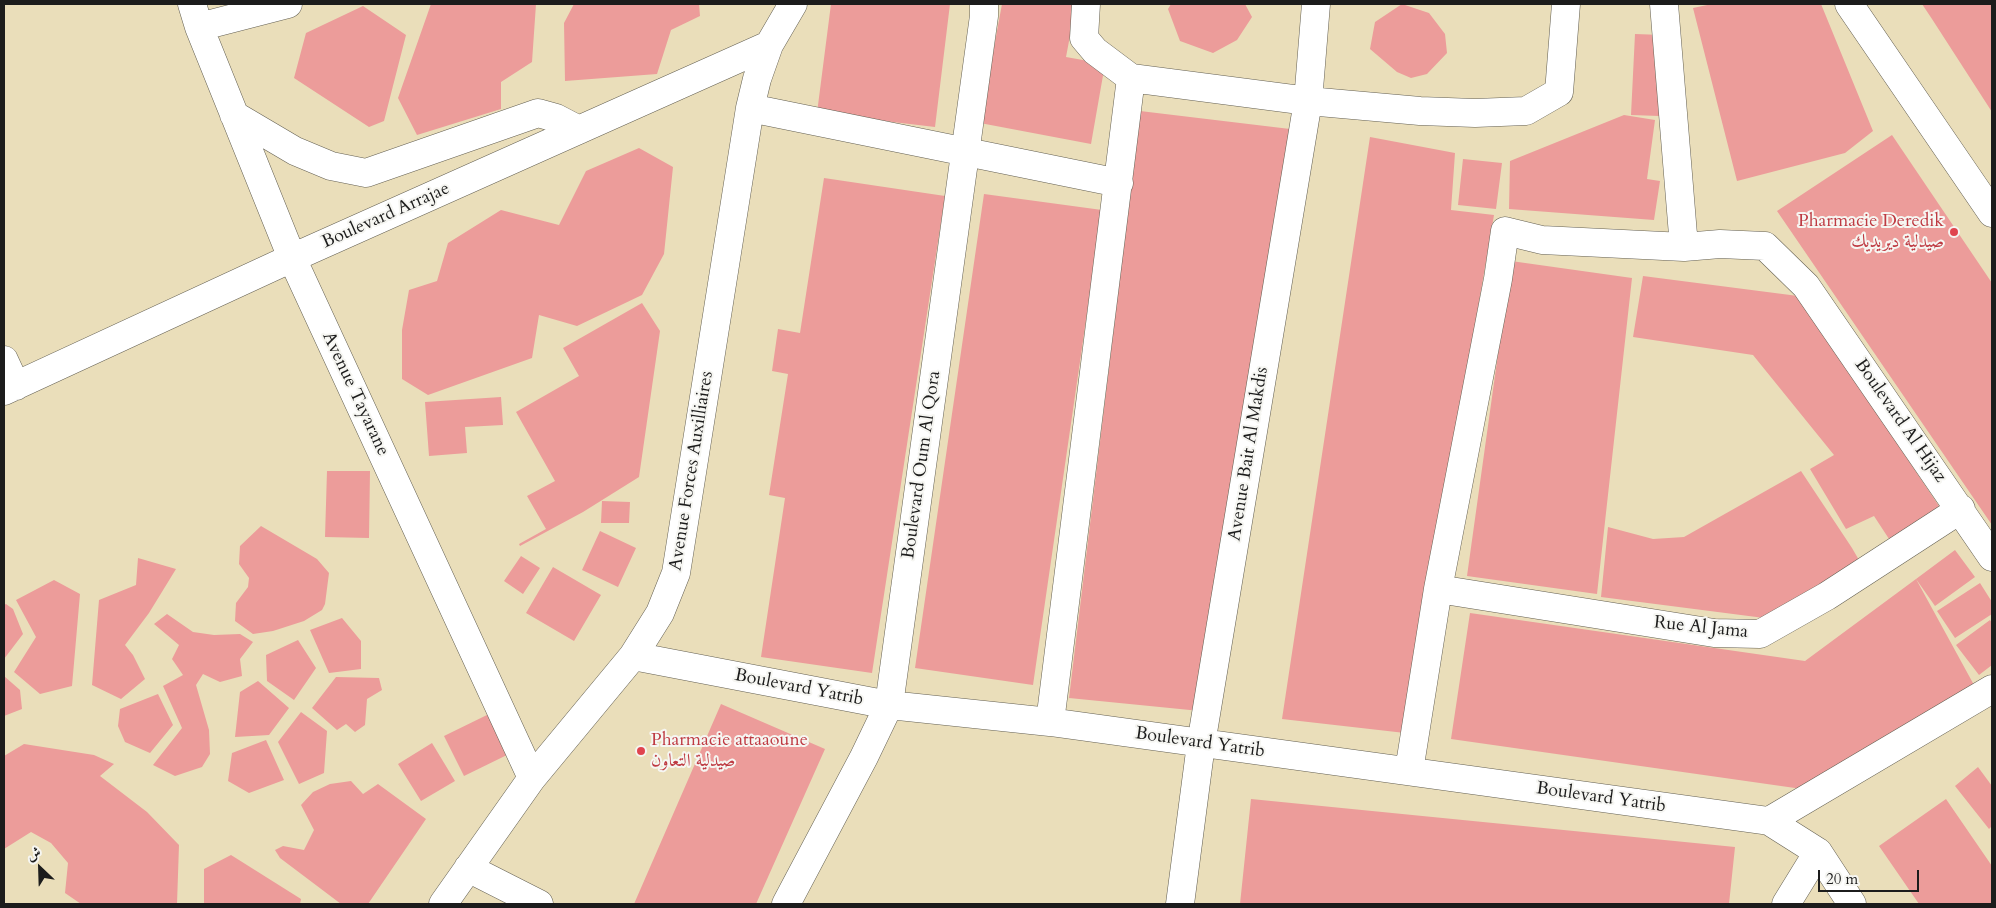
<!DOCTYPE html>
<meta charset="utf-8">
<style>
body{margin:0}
#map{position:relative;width:1996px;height:908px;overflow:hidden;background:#eadeba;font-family:Cardo,Amiri,serif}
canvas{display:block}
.frame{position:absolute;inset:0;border:5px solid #1c1c1c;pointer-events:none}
.north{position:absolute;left:15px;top:843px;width:50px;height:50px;-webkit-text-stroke:4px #f6f6f2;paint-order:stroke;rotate:336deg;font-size:14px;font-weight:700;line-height:20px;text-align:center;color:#1c1c1c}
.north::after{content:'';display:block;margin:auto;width:18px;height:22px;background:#1c1c1c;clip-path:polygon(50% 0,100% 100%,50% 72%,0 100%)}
.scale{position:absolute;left:1818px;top:870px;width:101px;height:22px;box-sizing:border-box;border:2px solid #1c1c1c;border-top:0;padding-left:6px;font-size:15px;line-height:18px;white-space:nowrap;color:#1c1c1c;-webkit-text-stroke:4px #f6f6f2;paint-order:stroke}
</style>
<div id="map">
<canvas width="1996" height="908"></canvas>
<div class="frame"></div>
<div class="north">ش</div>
<div class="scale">20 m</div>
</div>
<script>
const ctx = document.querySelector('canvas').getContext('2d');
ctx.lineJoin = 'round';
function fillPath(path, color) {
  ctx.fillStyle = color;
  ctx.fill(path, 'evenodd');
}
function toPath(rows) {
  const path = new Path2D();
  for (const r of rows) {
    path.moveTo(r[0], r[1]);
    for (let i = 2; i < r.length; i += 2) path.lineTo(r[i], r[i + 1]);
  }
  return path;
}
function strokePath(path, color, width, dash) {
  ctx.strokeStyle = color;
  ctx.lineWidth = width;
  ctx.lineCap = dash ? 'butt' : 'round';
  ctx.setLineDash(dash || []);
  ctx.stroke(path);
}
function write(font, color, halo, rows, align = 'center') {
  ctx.font = font + ' Cardo,Amiri,serif';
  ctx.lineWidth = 4;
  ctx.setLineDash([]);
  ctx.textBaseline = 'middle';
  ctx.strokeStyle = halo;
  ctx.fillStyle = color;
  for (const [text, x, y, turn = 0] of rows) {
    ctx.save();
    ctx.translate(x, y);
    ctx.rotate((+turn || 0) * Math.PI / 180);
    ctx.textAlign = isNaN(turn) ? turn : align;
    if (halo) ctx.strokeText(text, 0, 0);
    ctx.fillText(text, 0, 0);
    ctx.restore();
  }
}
fillPath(toPath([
 [431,4,536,4,532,62,501,82,501,109,417,135,398,98],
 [574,4,699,4,700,16,671,30,657,74,565,81,564,23],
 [831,4,950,4,935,127,817,113],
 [1002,4,1076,4,1066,57,1105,64,1091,144,980,123],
 [1171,4,1245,4,1252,17,1237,40,1213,53,1180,41,1168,9],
 [1402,4,1429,13,1445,34,1447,53,1427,74,1411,78,1397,72,1370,49,1375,22],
 [1712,4,1821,4,1873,131,1845,153,1737,181,1693,8],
 [1922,4,1992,4,1992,112,1932,19],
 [363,6,406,35,384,121,369,127,294,78,306,33],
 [1635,34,1663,35,1659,116,1631,115],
 [1140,111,1290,129,1200,711,1069,698],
 [1624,115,1655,120,1647,179,1660,181,1654,220,1509,209,1510,161],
 [1892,135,1992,283,1992,525,1777,211],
 [1370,137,1455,153,1451,210,1494,215,1405,733,1282,719],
 [639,148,673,167,664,254,642,295,577,326,539,315,532,358,428,395,402,379,402,330,409,290,437,281,448,243,501,210,559,225,586,171],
 [1463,159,1502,163,1496,209,1458,205],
 [824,178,945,196,872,673,761,657,785,498,769,495,788,374,772,371,778,329,800,333],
 [984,194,1102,210,1033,685,915,668],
 [1511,261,1632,278,1597,594,1467,576],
 [1643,276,1798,296,1943,512,1891,542,1874,516,1846,529,1810,469,1834,455,1753,355,1633,337],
 [642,303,660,331,639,477,583,512,520,546,519,544,546,529,527,496,555,481,516,412,579,376,563,348],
 [501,397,503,425,465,427,467,453,429,456,425,402],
 [327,471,370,471,369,538,325,537],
 [1801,471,1852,548,1863,567,1772,619,1601,597,1608,527,1653,539,1684,537],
 [602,501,630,502,629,523,601,523],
 [261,526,317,559,329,573,325,604,322,610,304,621,273,631,253,634,235,621,236,603,248,587,249,578,239,564,240,546],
 [600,531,636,548,618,587,582,570],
 [1955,550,1975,577,1935,606,1916,579],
 [521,556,540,568,523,594,504,581],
 [138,558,176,569,149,613,125,645,133,655,145,679,121,699,92,685,99,600,136,585],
 [553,567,601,595,574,641,526,613],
 [1916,579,1974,685,1802,789,1451,739,1470,613,1805,661],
 [54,580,80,594,72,686,40,694,14,672,36,637,16,600],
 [1980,583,1992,602,1992,614,1955,638,1937,611],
 [6,604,13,609,23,634,4,659,4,605],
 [167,614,193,632,214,635,240,634,253,642,240,659,242,676,220,682,203,674,196,685,209,730,210,754,202,767,175,776,153,765,182,728,163,686,183,675,172,659,179,645,154,624],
 [342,618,361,641,361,669,329,673,310,630],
 [1990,620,1992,623,1992,665,1979,675,1956,645],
 [298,640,316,668,294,700,267,681,266,655],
 [4,676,20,690,22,709,4,716],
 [336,677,379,678,382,690,367,699,365,725,355,732,346,724,337,730,312,708],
 [258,681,289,708,269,735,235,737,240,692],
 [158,694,173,725,150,753,125,742,118,726,120,709],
 [721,704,825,749,756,904,634,904],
 [301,712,327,731,324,773,299,784,278,742],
 [489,714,509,754,464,776,444,736],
 [266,740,284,780,249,793,228,781,232,753],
 [432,743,455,781,421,801,398,764],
 [24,744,94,755,114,764,100,776,147,812,179,845,177,904,81,904,65,893,68,863,51,843,31,832,4,849,4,756],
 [1978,767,1992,786,1992,826,1989,829,1955,786],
 [351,781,363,794,378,784,426,819,368,904,341,904,280,858,275,850,283,846,304,850,314,830,301,805,313,792,330,784],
 [1251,799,1735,847,1729,904,1240,904],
 [1946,799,1992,866,1992,904,1919,904,1879,846],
 [231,855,301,899,300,904,204,904,204,869]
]), '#ec9c9a');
const minor = toPath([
 [192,4,199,27,292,258,532,778],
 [1086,4,1084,38,1095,51,1131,78,1308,101,1420,111,1475,113,1526,111,1559,92,1566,4],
 [1664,4,1684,247],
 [199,27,288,4],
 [750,108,1119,183],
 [234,115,295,151,331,166,366,173,538,113,556,118,579,130],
 [4,360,16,386],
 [4,391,292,258,769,45],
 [1438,589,1714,633,1760,634,1827,596,1961,509],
 [633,656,889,705,1050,722,1769,821,1818,852,1852,904],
 [1050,722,1131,78],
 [1409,771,1438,589,1498,279,1505,231,1542,240,1684,247,1720,244,1765,246,1806,286,1992,557],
 [1769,821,1992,689],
 [468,868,539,904],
 [443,904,532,778,633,656,660,613,676,573,750,108,757,79,769,45,793,4],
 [786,904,864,757,889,705,984,16,984,4],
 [1180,904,1201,744,1308,101,1316,4],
 [1786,904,1818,852]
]);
const tertiary = toPath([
 [1849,4,1992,213]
]);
strokePath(minor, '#646053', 29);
strokePath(tertiary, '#646053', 29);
strokePath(minor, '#fff', 28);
strokePath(tertiary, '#fff', 28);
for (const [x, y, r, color] of [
 [1954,232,5,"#e0444e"],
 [641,751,5,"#e0444e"]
]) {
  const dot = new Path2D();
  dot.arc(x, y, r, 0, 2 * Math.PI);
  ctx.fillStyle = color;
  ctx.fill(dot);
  strokePath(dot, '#f6f6f2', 2);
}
write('18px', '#1c1c1c', '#f6f6f2', [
 ["Boulevard Arrajae",386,216,-24],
 ["Avenue Tayarane",355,394,65],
 ["Boulevard Al Hijaz",1900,421,55],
 ["Avenue Bait Al Makdis",1249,454,-81],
 ["Boulevard Oum Al Qora",922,465,-82],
 ["Avenue Forces Auxilliaires",692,471,-81],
 ["Rue Al Jama",1701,628,6],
 ["Boulevard Yatrib",799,688,11],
 ["Boulevard Yatrib",1200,743,8],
 ["Boulevard Yatrib",1601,798,8]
]);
write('18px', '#be3a42', '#f6f6f2', [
 ["Pharmacie Deredik",1944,222],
 ["صيدلية ديريديك",1944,243],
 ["Pharmacie attaaoune",651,741,"left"],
 ["صيدلية التعاون",651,762,"left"]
], 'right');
</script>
